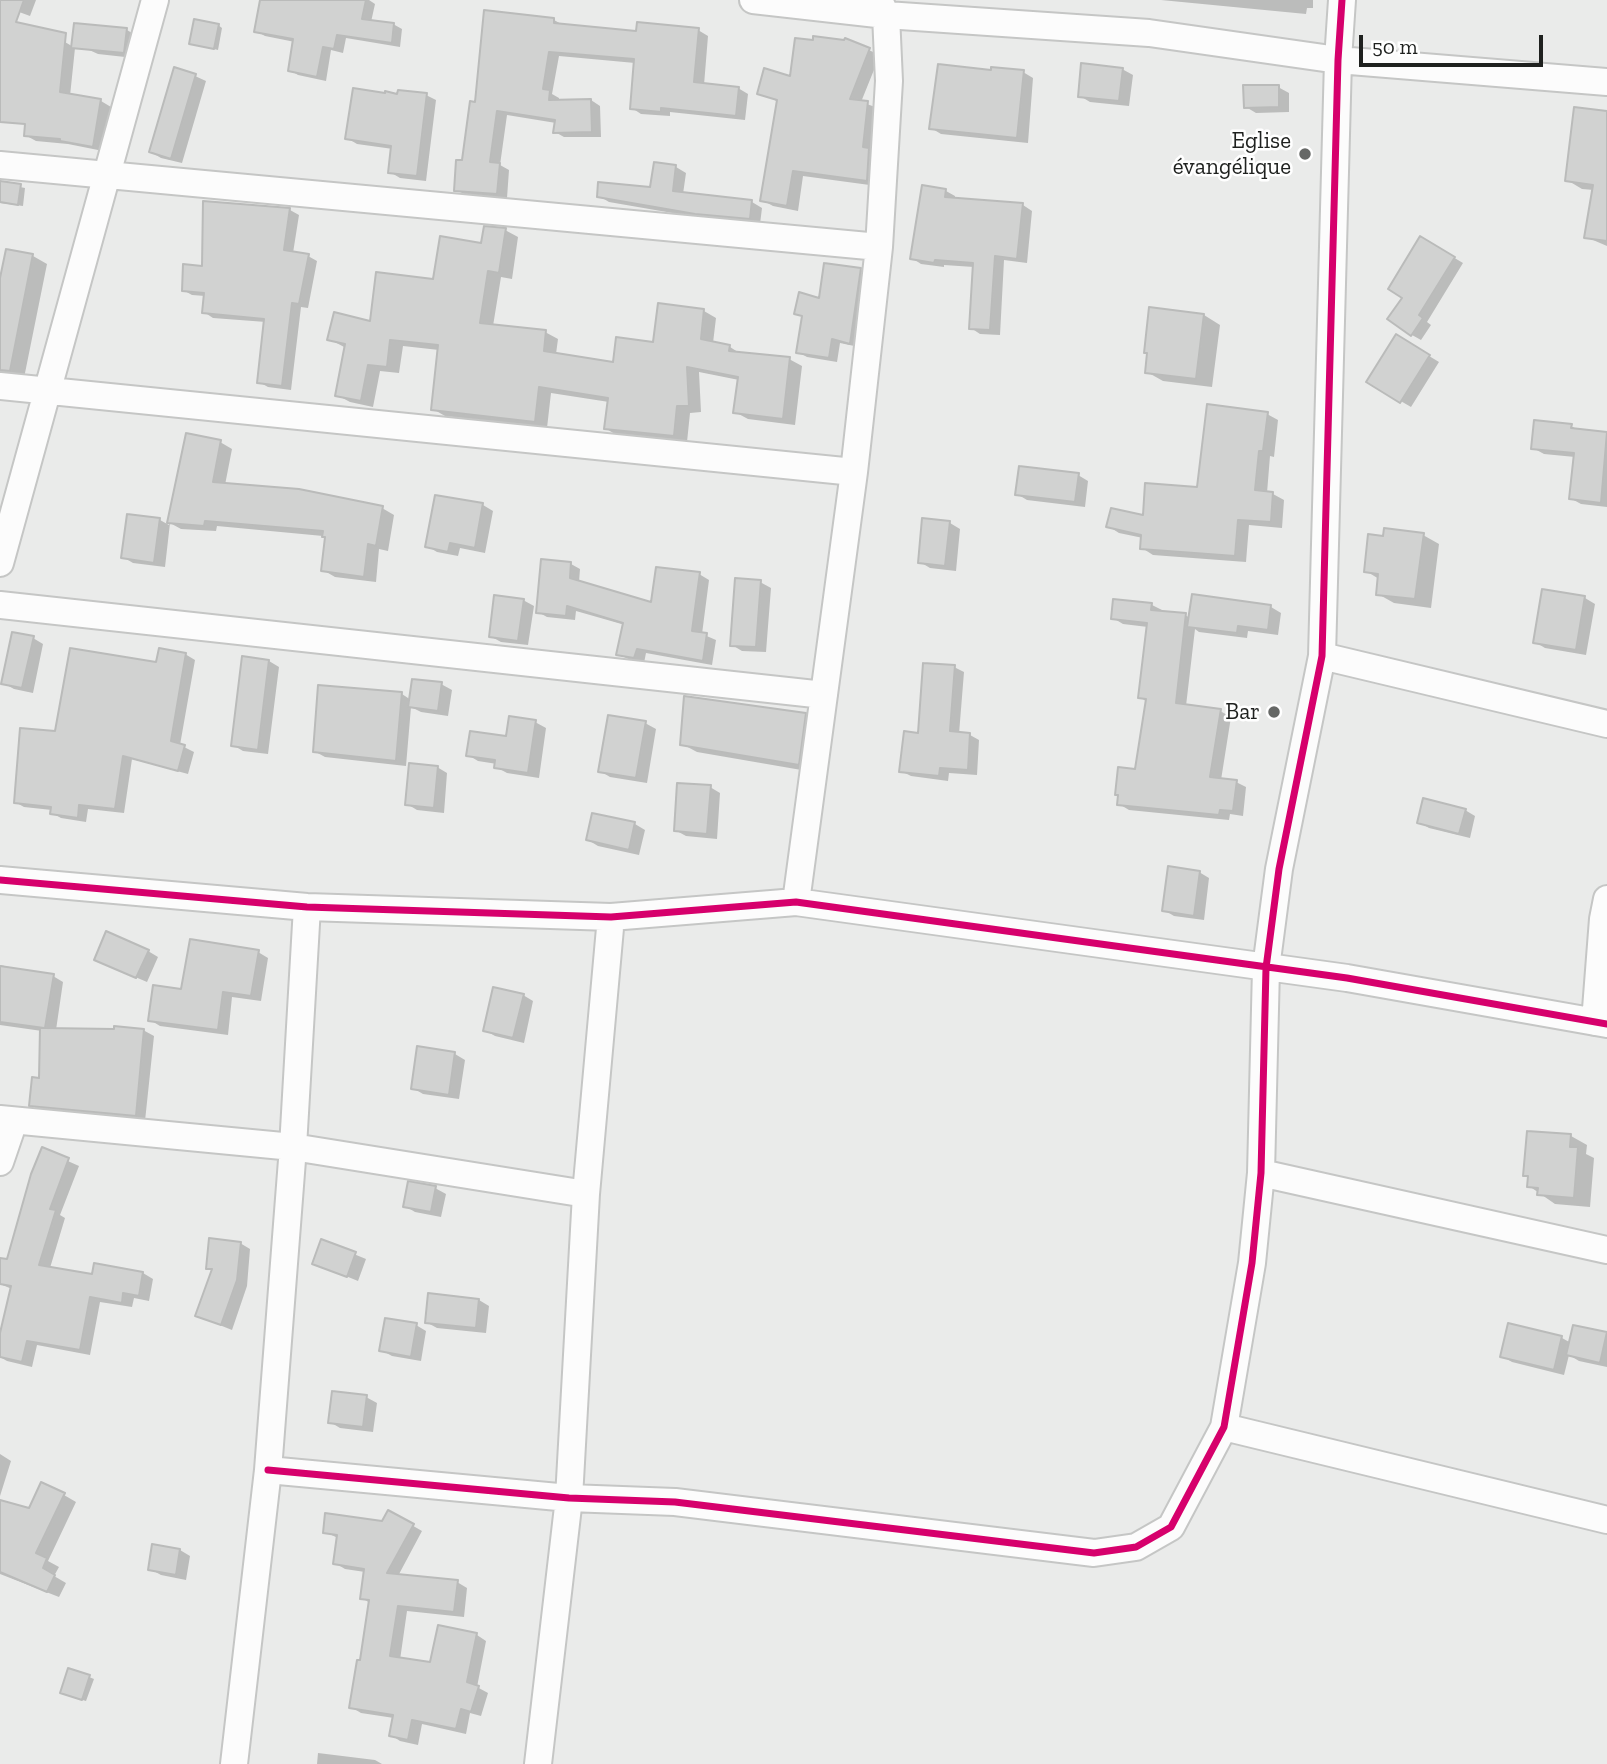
<!DOCTYPE html>
<meta charset="utf-8">
<style>
body{margin:0}
#map{position:relative;width:1607px;height:1764px;overflow:hidden;background:#eaebea;font-family:"Zilla Slab",serif}
canvas{display:block}
.scale{position:absolute;left:1359px;top:35px;width:184px;height:32px;box-sizing:border-box;border:4px solid #1f211f;border-top:0;padding-left:9px;font-size:21px;line-height:24px;white-space:nowrap;color:#1f211f;-webkit-text-stroke:5px #fff;paint-order:stroke}
</style>
<div id="map">
<canvas width="1607" height="1764"></canvas>
<div class="scale">50 m</div>
</div>
<script>
const ctx = document.querySelector('canvas').getContext('2d');
ctx.lineJoin = 'round';
function fillPath(path, color) {
  ctx.fillStyle = color;
  ctx.fill(path, 'evenodd');
}
function toPath(rows) {
  const path = new Path2D();
  for (const r of rows) {
    path.moveTo(r[0], r[1]);
    for (let i = 2; i < r.length; i += 2) path.lineTo(r[i], r[i + 1]);
  }
  return path;
}
function strokePath(path, color, width, dash) {
  ctx.strokeStyle = color;
  ctx.lineWidth = width;
  ctx.lineCap = dash ? 'butt' : 'round';
  ctx.setLineDash(dash || []);
  ctx.stroke(path);
}
function write(font, color, halo, rows, align = 'center') {
  ctx.font = font + ' "Zilla Slab",serif';
  ctx.lineWidth = 5;
  ctx.setLineDash([]);
  ctx.textBaseline = 'middle';
  ctx.strokeStyle = halo;
  ctx.fillStyle = color;
  for (const [text, x, y, turn = 0] of rows) {
    ctx.save();
    ctx.translate(x, y);
    ctx.rotate((+turn || 0) * Math.PI / 180);
    ctx.textAlign = isNaN(turn) ? turn : align;
    if (halo) ctx.strokeText(text, 0, 0);
    ctx.fillText(text, 0, 0);
    ctx.restore();
  }
}
fillPath(toPath([
 [0,0,36,0,30,16,0,5],
 [262,0,369,0,375,4,371,22,393,24,402,29,400,47,346,38,343,53,331,50,326,81,298,75,290,70,295,42,265,36,256,31],
 [1161,0,1313,0,1313,8,1307,8,1306,14],
 [554,20,563,25,638,33,698,30,708,36,704,85,738,88,748,94,745,120,670,112,670,116,641,114,632,108,635,63,559,56,552,94,559,98,559,102,591,100,600,106,601,137,564,137,555,132,556,123,507,115,500,165,509,170,507,198,466,195,456,190,476,104],
 [218,25,222,28,218,50,191,43],
 [127,30,137,36,134,58,98,54,87,49],
 [0,35,65,42,75,48,70,96,101,101,111,107,103,151,68,144,36,141,25,135,29,101,0,97],
 [846,40,880,55,861,102,878,108,877,186,803,176,798,211,773,206,762,200,779,102,759,93,792,78],
 [1122,69,1133,75,1129,106,1090,102,1080,96],
 [992,72,1023,72,1033,78,1028,143,941,134,931,128],
 [195,76,206,81,182,163,161,158,151,152],
 [1278,87,1289,93,1289,112,1256,113,1246,107],
 [426,95,436,100,426,181,400,178,390,172,393,149,357,144,347,138,399,96],
 [1607,113,1607,246,1586,237,1594,190,1582,189,1567,180],
 [676,167,686,173,683,194,752,202,762,208,760,224,707,219,609,202,599,196,652,188],
 [0,183,25,188,23,206,0,203],
 [946,191,955,196,955,200,1023,205,1032,211,1027,263,1004,260,1000,335,980,334,971,328,974,267,944,265,944,267,921,264,912,258],
 [290,210,299,215,293,253,308,256,317,261,308,308,301,307,291,390,268,387,259,382,266,322,213,318,204,312,205,296,192,295,183,290,203,268],
 [505,230,518,237,512,279,501,277,493,326,545,332,558,339,556,354,614,364,655,344,704,311,716,318,713,343,730,347,741,354,789,359,802,366,795,425,748,419,735,412,739,380,699,372,701,412,690,413,687,442,618,436,605,428,609,402,551,393,547,428,445,416,433,409,439,350,403,346,399,373,380,371,373,407,350,402,337,395,346,348,329,339,371,323],
 [1421,238,1463,263,1427,322,1431,325,1421,340,1412,335,1404,298],
 [8,251,33,256,47,264,24,378,0,375,0,278,2,278],
 [860,269,869,275,859,347,840,343,837,362,807,357,798,352,804,318,796,313,821,300],
 [1204,315,1220,325,1212,387,1163,381,1147,372],
 [1396,336,1439,362,1411,407,1368,382],
 [1267,414,1278,420,1274,457,1270,456,1267,493,1273,494,1284,500,1282,528,1249,525,1246,562,1153,555,1142,548,1143,538,1119,533,1108,526,1144,517,1198,488],
 [1571,426,1580,431,1607,434,1607,507,1581,504,1570,498,1575,457,1544,454,1533,448],
 [187,435,220,442,232,449,225,485,382,508,394,515,388,551,379,549,376,582,335,577,323,570,327,538,323,536,217,526,216,531,181,529,170,523,165,567,133,563,123,557,160,520,169,525],
 [1078,475,1088,481,1085,507,1027,500,1017,494],
 [436,497,483,505,493,511,485,553,460,548,458,556,437,552,427,546],
 [924,520,950,523,960,529,956,571,930,568,920,562],
 [1423,535,1439,544,1431,608,1394,603,1378,594,1379,579,1366,571,1385,537],
 [571,564,580,569,579,582,653,604,699,574,709,580,702,634,716,640,712,665,646,653,644,663,628,659,618,654,625,625,576,611,575,620,547,617,538,612],
 [760,582,771,588,766,652,742,651,732,645],
 [1544,591,1585,598,1595,604,1586,655,1545,648,1535,642],
 [1193,596,1271,607,1281,613,1278,635,1248,631,1247,638,1199,632,1195,629,1186,706,1220,711,1231,717,1221,780,1236,782,1246,787,1243,816,1230,814,1229,820,1129,810,1119,804,1136,771,1147,702,1140,697,1148,627,1123,624,1113,618,1152,605,1162,610,1162,613,1185,615,1190,618],
 [523,600,534,606,528,645,501,642,490,636],
 [33,638,43,644,33,693,14,689,3,683],
 [185,654,195,660,180,745,194,752,188,774,132,759,124,813,88,809,86,822,61,818,52,813,52,810,24,807,15,802,57,733,158,664],
 [244,658,269,661,279,667,268,754,243,751,233,745],
 [954,667,964,672,959,734,970,735,979,740,977,775,949,773,948,781,911,776,901,771],
 [441,684,452,690,448,716,421,712,411,707,406,766,325,757,314,751,402,694,411,700],
 [805,715,819,723,813,772,697,752,682,744],
 [535,722,546,728,539,778,507,773,496,767,497,764,478,761,468,755,507,738],
 [645,723,656,729,647,783,610,777,600,771],
 [437,767,447,773,444,813,417,810,407,804],
 [710,787,720,793,717,839,686,836,675,830],
 [1465,810,1475,816,1470,838,1429,828,1419,822],
 [635,824,645,830,639,855,598,846,588,840],
 [1199,872,1209,878,1204,920,1174,916,1164,910],
 [148,951,158,957,147,982,107,965],
 [258,952,268,958,261,1001,232,997,228,1035,160,1026,150,1020,183,991],
 [0,965,53,976,63,982,56,1030,143,1030,154,1036,145,1121,41,1111,31,1105,40,1080,42,1031,0,1025],
 [523,995,533,1001,524,1043,495,1036,485,1030],
 [455,1054,465,1060,459,1099,423,1094,413,1088],
 [1529,1132,1571,1136,1587,1145,1586,1154,1594,1158,1590,1207,1555,1204,1529,1186,1529,1177,1525,1175],
 [43,1150,79,1166,60,1215,65,1218,50,1268,94,1276,143,1273,153,1279,149,1301,134,1298,132,1307,100,1302,90,1355,37,1345,32,1367,7,1361,0,1357,0,1341,12,1289,0,1284,0,1269,8,1261],
 [435,1188,446,1194,441,1217,415,1212,405,1206],
 [322,1241,366,1259,358,1281,314,1263],
 [240,1243,250,1249,247,1286,232,1330,197,1316,213,1271,208,1268],
 [479,1300,489,1306,486,1333,437,1328,426,1322],
 [416,1325,426,1331,421,1361,392,1356,381,1350],
 [1510,1325,1562,1338,1571,1343,1575,1327,1607,1334,1607,1367,1579,1361,1569,1355,1564,1375,1512,1362,1502,1356],
 [366,1397,377,1403,373,1432,340,1428,330,1422],
 [0,1454,11,1461,0,1496],
 [64,1495,76,1502,48,1561,59,1567,54,1576,66,1583,59,1597,0,1574,0,1502,30,1510],
 [389,1512,422,1531,398,1576,457,1582,467,1588,464,1617,407,1611,400,1660,432,1664,477,1635,486,1641,477,1687,488,1693,481,1716,470,1713,466,1734,422,1724,418,1745,400,1741,391,1735,394,1718,361,1713,351,1707,361,1662,370,1603,362,1598,365,1572,345,1569,335,1563,338,1538,325,1532,383,1523],
 [180,1550,190,1556,186,1580,161,1575,150,1569],
 [89,1677,94,1679,86,1701,66,1695],
 [318,1753,375,1760,382,1764,317,1764]
]), '#0003');
const building = toPath([
 [0,0,24,0,16,22,66,33,60,92,101,99,93,147,60,141,60,139,24,136,25,124,0,122,0,0],
 [260,0,366,0,362,19,394,23,392,43,337,35,334,49,323,47,317,77,288,71,293,39,254,32,260,0],
 [484,10,554,18,554,23,636,31,637,22,699,28,694,82,739,87,736,116,661,108,661,112,630,109,634,59,549,52,543,89,550,90,549,100,591,99,592,132,553,133,555,120,497,111,490,162,500,163,497,194,454,191,456,160,462,160,470,101,475,102,484,10],
 [194,19,219,24,214,49,189,44,194,19],
 [74,23,127,28,124,53,71,48,74,23],
 [813,36,844,40,845,38,870,48,850,99,868,101,863,147,869,148,867,181,793,171,787,206,760,201,777,100,757,94,764,68,790,76,795,38,813,40,813,36],
 [1081,63,1123,68,1119,101,1078,97,1081,63],
 [938,64,991,70,991,67,1024,70,1017,138,929,129,938,64],
 [174,67,196,74,171,159,149,152,174,67],
 [1243,85,1279,85,1279,107,1244,108,1243,85],
 [353,88,385,93,385,91,397,94,398,90,427,93,417,176,388,173,391,146,345,139,353,88],
 [1574,107,1607,111,1607,241,1584,238,1593,185,1565,181,1574,107],
 [654,162,676,165,673,191,752,200,750,219,695,214,597,197,598,182,650,187,654,162],
 [0,181,21,184,18,205,0,202,0,181],
 [922,185,946,189,945,197,1023,203,1017,259,995,256,990,330,969,329,973,263,935,260,934,263,910,259,922,185],
 [203,201,290,208,284,250,309,254,299,304,292,303,282,386,257,383,264,319,202,313,204,293,182,291,183,264,202,266,203,201],
 [484,226,506,228,499,273,488,271,480,323,546,330,544,351,613,362,616,337,653,342,658,303,704,309,701,339,730,345,729,351,790,357,783,419,733,413,738,377,687,367,689,406,677,406,674,436,604,429,608,398,539,387,535,422,431,410,438,345,390,340,387,367,368,365,361,401,335,396,345,344,327,340,334,312,370,321,376,272,433,279,440,236,481,243,484,226],
 [1420,236,1455,257,1419,315,1423,318,1411,336,1387,319,1402,298,1388,289,1420,236],
 [6,249,33,254,10,371,0,370,0,278,6,249],
 [824,263,861,268,850,344,832,339,829,358,796,353,802,316,794,314,799,292,819,298,824,263],
 [1149,307,1204,314,1196,379,1145,373,1147,353,1144,353,1149,307],
 [1396,334,1430,355,1400,403,1366,382,1396,334],
 [1207,404,1268,412,1263,451,1259,451,1255,490,1273,492,1271,522,1238,520,1235,556,1140,549,1141,535,1106,527,1111,508,1143,515,1145,483,1197,487,1207,404],
 [1534,420,1572,424,1571,428,1607,432,1601,503,1569,499,1574,453,1531,449,1534,420],
 [186,433,221,440,213,482,299,489,383,506,376,546,368,544,364,577,321,571,325,537,322,537,323,531,205,521,204,526,167,523,186,433],
 [1019,466,1079,473,1075,502,1015,495,1019,466],
 [435,495,483,503,475,548,450,543,448,552,425,547,435,495],
 [127,514,160,518,154,563,121,558,127,514],
 [922,518,950,521,945,566,918,563,922,518],
 [1384,528,1424,533,1415,599,1376,595,1378,574,1364,572,1368,534,1383,536,1384,528],
 [541,559,571,562,570,578,651,602,656,567,700,572,692,631,707,633,703,661,637,649,634,658,616,655,623,623,567,606,566,616,536,613,541,559],
 [735,578,761,580,756,647,730,646,735,578],
 [1542,589,1585,596,1576,650,1533,643,1542,589],
 [1192,594,1271,605,1268,630,1238,626,1237,633,1187,627,1192,594],
 [494,595,524,599,518,641,489,637,494,595],
 [1113,599,1152,603,1151,610,1186,613,1176,703,1221,709,1210,777,1237,780,1233,811,1220,810,1219,815,1117,805,1118,795,1115,795,1118,767,1135,769,1146,699,1138,698,1147,623,1111,619,1113,599],
 [12,632,34,636,22,688,1,684,12,632],
 [70,648,156,662,159,648,186,653,171,741,185,745,178,771,123,756,115,809,79,805,78,818,50,814,51,807,14,803,20,728,55,731,70,648],
 [242,656,269,660,258,750,231,746,242,656],
 [923,663,955,665,950,731,970,733,968,770,940,768,939,776,899,772,904,731,918,733,923,663],
 [412,679,442,682,438,711,408,707,412,679],
 [318,685,402,692,396,761,313,752,318,685],
 [684,696,806,713,799,765,680,745,684,696],
 [608,715,646,721,636,778,598,772,608,715],
 [509,716,536,720,528,773,494,768,495,760,466,756,470,731,506,736,509,716],
 [409,763,438,766,434,808,405,805,409,763],
 [677,783,711,785,707,834,674,831,677,783],
 [1423,798,1466,809,1459,834,1417,823,1423,798],
 [592,813,635,822,629,850,586,840,592,813],
 [1168,866,1200,871,1194,916,1162,911,1168,866],
 [106,931,149,950,136,978,94,960,106,931],
 [190,939,259,950,251,996,223,992,218,1030,148,1021,153,985,181,989,190,939],
 [0,966,54,974,45,1028,114,1029,114,1026,144,1029,136,1116,29,1106,32,1077,39,1078,40,1028,44,1028,0,1022,0,966],
 [493,987,524,994,513,1038,483,1031,493,987],
 [417,1046,455,1052,449,1095,411,1089,417,1046],
 [1527,1131,1571,1134,1570,1147,1578,1147,1574,1198,1537,1195,1538,1188,1527,1187,1528,1176,1523,1176,1527,1131],
 [42,1147,69,1158,50,1209,56,1210,39,1265,92,1274,94,1263,143,1272,139,1296,123,1293,122,1303,90,1297,80,1350,27,1341,22,1362,0,1357,0,1333,11,1286,0,1284,0,1258,7,1259,31,1174,42,1147],
 [408,1181,436,1186,431,1212,403,1207,408,1181],
 [209,1238,241,1242,237,1280,221,1325,195,1316,212,1269,206,1269,209,1238],
 [321,1239,356,1252,347,1277,312,1264,321,1239],
 [428,1293,479,1299,476,1328,425,1323,428,1293],
 [385,1318,417,1323,411,1357,379,1351,385,1318],
 [1508,1323,1562,1336,1554,1370,1500,1357,1508,1323],
 [1573,1325,1607,1332,1600,1363,1566,1355,1573,1325],
 [332,1391,367,1395,363,1427,328,1423,332,1391],
 [41,1482,65,1493,36,1553,47,1558,43,1568,55,1575,47,1592,0,1572,0,1500,29,1508,41,1482],
 [388,1510,414,1524,387,1573,458,1580,454,1612,398,1606,390,1656,430,1662,438,1625,477,1633,467,1682,479,1686,471,1712,461,1709,456,1729,412,1720,408,1740,389,1736,393,1715,349,1708,357,1660,360,1660,369,1600,360,1599,364,1569,333,1564,337,1535,323,1533,325,1513,382,1521,388,1510],
 [152,1544,180,1549,176,1575,148,1570,152,1544],
 [68,1668,90,1675,82,1700,60,1693,68,1668]
]);
fillPath(building, '#d1d2d1');
strokePath(building, '#babbba', 2);
const minor = toPath([
 [753,0,886,15,1149,33,1338,60,1607,82],
 [0,165,879,247],
 [0,386,854,472],
 [0,563,155,0],
 [0,605,824,695],
 [1322,656,1607,724],
 [0,880,307,907,611,917,796,902,1347,978,1607,1024],
 [796,902,854,472,879,247,889,81,886,15,879,0],
 [1595,1022,1603,919,1607,899],
 [0,1119,293,1147,586,1194],
 [0,1162,14,1121],
 [1261,1173,1607,1250],
 [1224,1427,1607,1520],
 [268,1470,569,1498,675,1502,1094,1553,1136,1547,1171,1527,1224,1427,1252,1263,1261,1173,1266,968,1279,869,1322,656,1338,60,1342,0],
 [234,1764,268,1470,293,1147,307,907],
 [538,1764,569,1498,586,1194,611,917]
]);
strokePath(minor, '#c5c6c5', 30);
strokePath(minor, '#fcfcfc', 26);
strokePath(toPath([
 [0,880,307,907,611,917,796,902,1347,978,1607,1024],
 [268,1470,569,1498,675,1502,1094,1553,1136,1547,1171,1527,1224,1427,1252,1263,1261,1173,1266,968,1279,869,1322,656,1338,60,1342,0]
]), '#d6006c', 7);
for (const [x, y, r, color] of [
 [1305,154,7,"#666866"],
 [1274,712,7,"#666866"]
]) {
  const dot = new Path2D();
  dot.arc(x, y, r, 0, 2 * Math.PI);
  ctx.fillStyle = color;
  ctx.fill(dot);
  strokePath(dot, '#fff', 2.5);
}
write('23px', '#1f211f', '#fff', [
 ["Eglise",1291,141],
 ["évangélique",1291,167],
 ["Bar",1260,712]
], 'right');
</script>
